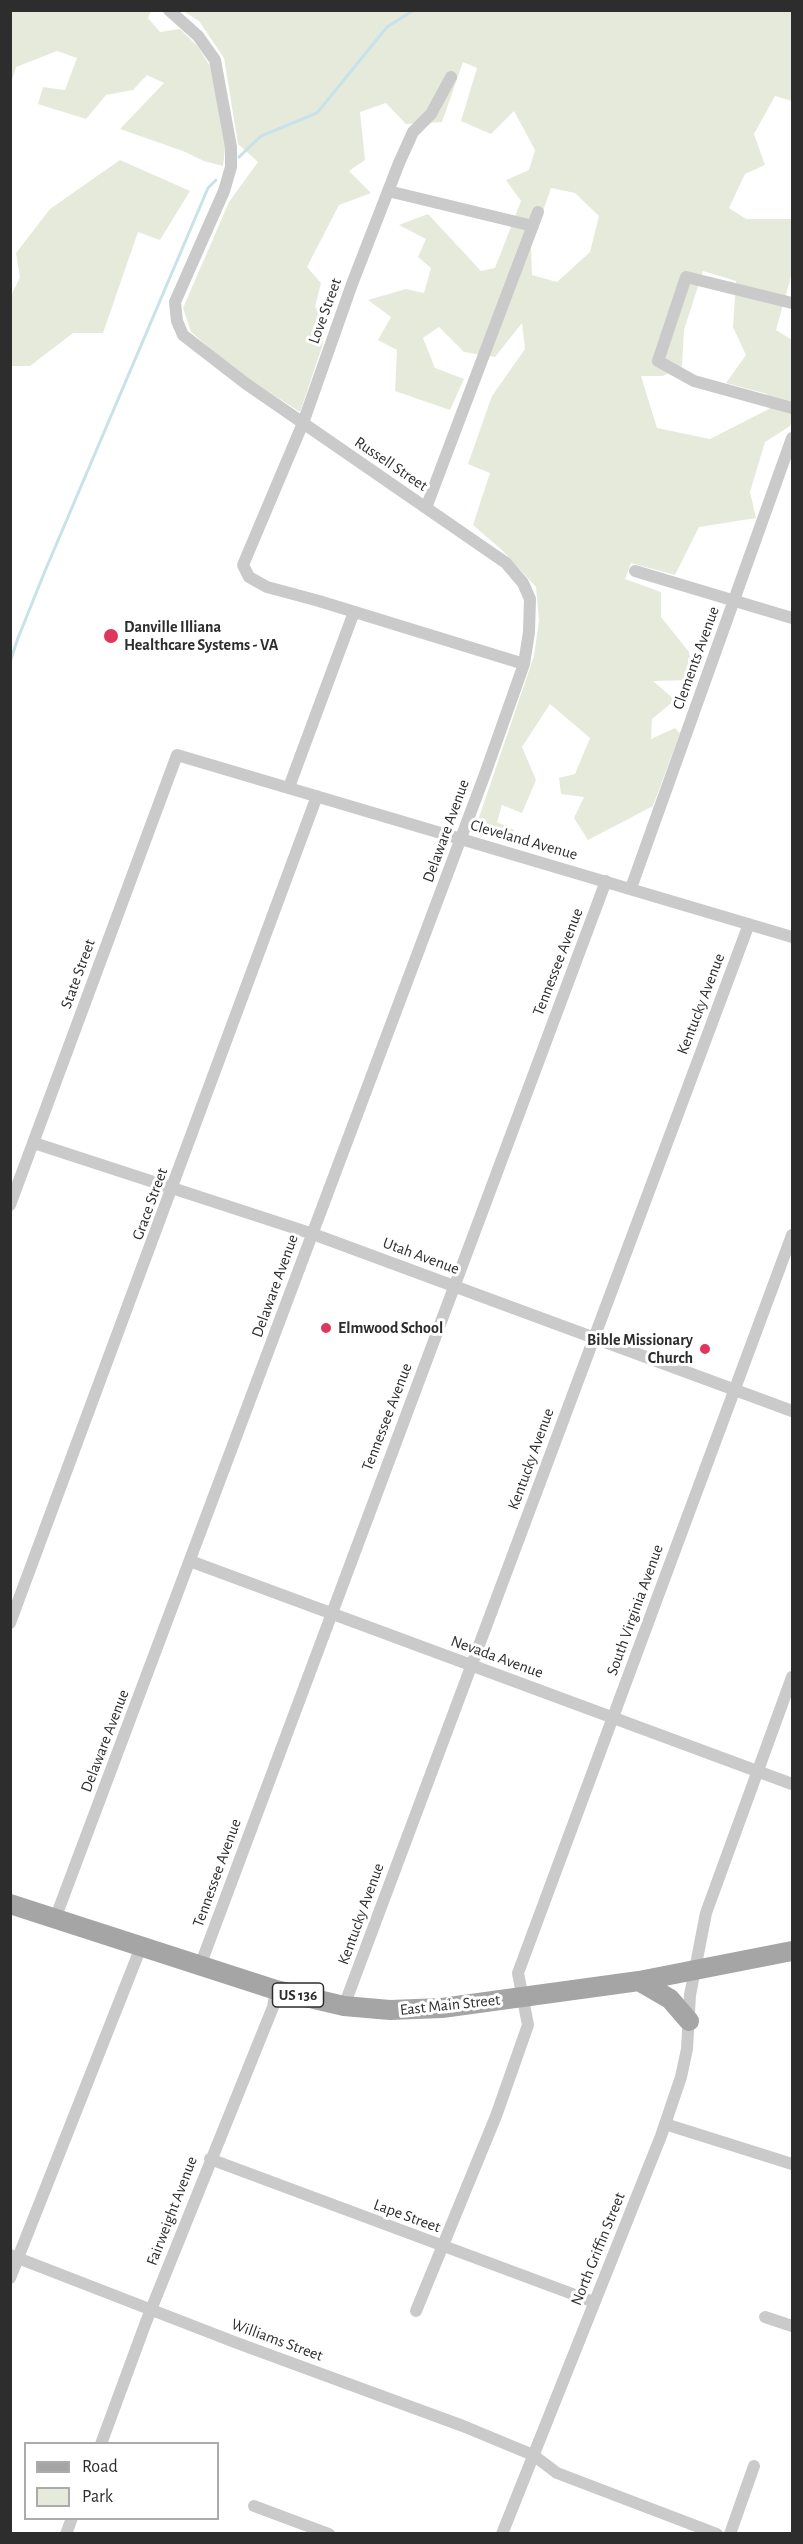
<!DOCTYPE html>
<style>
body{margin:0}
#map{position:relative;width:803px;height:2544px;overflow:hidden;background:#fff;font-family:"Alegreya Sans",sans-serif}
canvas{display:block}
.frame{position:absolute;inset:0;border:12px solid #2d2d2d;pointer-events:none}
.legend{position:absolute;left:24px;top:2442px;width:195px;height:78px;box-sizing:border-box;background:#fff;border:2px solid #ababab;margin:0;padding:8px 10px;list-style:none;font-size:18px;color:#2d2d2d}
.legend li{display:flex;align-items:center;gap:12px;height:30px}
.legend b{width:30px;border:2px solid #ababab}
</style>
<div id="map">
<canvas width="803" height="2544"></canvas>
<div class="frame"></div>
<ul class="legend">
<li><b style="height:8px;background:#a5a5a5"></b>Road</li>
<li><b style="height:16px;background:#e6eadb"></b>Park</li>
</ul>
</div>
<script>
const ctx = document.querySelector('canvas').getContext('2d');
ctx.lineJoin = 'round';
function fillPath(path, color) {
  ctx.fillStyle = color;
  ctx.fill(path, 'evenodd');
}
function toPath(rows) {
  const path = new Path2D();
  for (const r of rows) {
    path.moveTo(r[0], r[1]);
    for (let i = 2; i < r.length; i += 2) path.lineTo(r[i], r[i + 1]);
  }
  return path;
}
function strokePath(path, color, width, dash) {
  ctx.strokeStyle = color;
  ctx.lineWidth = width;
  ctx.lineCap = dash ? 'butt' : 'round';
  ctx.setLineDash(dash || []);
  ctx.stroke(path);
}
function write(font, color, halo, rows, align = 'center') {
  ctx.font = font + ' "Alegreya Sans",sans-serif';
  ctx.lineWidth = 6;
  ctx.setLineDash([]);
  ctx.textBaseline = 'middle';
  ctx.strokeStyle = halo;
  ctx.fillStyle = color;
  for (const [text, x, y, turn = 0] of rows) {
    ctx.save();
    ctx.translate(x, y);
    ctx.rotate((+turn || 0) * Math.PI / 180);
    ctx.textAlign = isNaN(turn) ? turn : align;
    if (halo) ctx.strokeText(text, 0, 0);
    ctx.fillText(text, 0, 0);
    ctx.restore();
  }
}
fillPath(toPath([
 [11,11,151,11,148,18,160,32,180,29,198,47,210,66,226,141,223,166,204,161,183,151,120,129,164,83,147,75,133,90,106,95,86,119,38,104,43,87,65,90,77,58,57,51,16,67,11,83],
 [183,11,792,11,792,101,775,96,754,134,765,165,745,174,729,208,746,219,792,219,792,273,776,330,792,340,792,419,790,426,765,442,750,492,756,518,699,527,675,575,631,563,625,579,661,592,661,617,689,652,695,680,653,681,675,700,652,719,651,739,675,728,680,733,653,806,588,840,574,818,584,797,561,794,559,778,575,774,590,738,550,704,522,747,536,780,522,813,502,805,497,822,514,830,511,844,475,829,534,656,539,620,536,587,503,551,473,525,490,473,468,464,492,396,525,349,522,323,495,357,464,352,439,327,423,338,435,368,464,379,450,410,395,391,397,350,378,340,391,317,368,300,406,289,424,293,431,268,418,257,426,239,399,225,428,214,481,271,495,268,521,201,506,180,529,170,535,150,514,111,491,134,461,121,477,68,463,62,442,122,406,124,386,103,360,112,365,160,349,171,371,193,339,205,307,267,321,283,315,307,327,316,322,347,300,412,235,370,191,332,183,308,229,202,258,162,238,144,224,58,199,21],
 [551,188,575,193,599,216,590,252,557,282,532,275,531,246],
 [703,271,736,281,733,327,746,355,726,383,767,394,769,409,710,439,657,428,641,376,663,376,682,366,684,330],
 [120,160,190,191,160,240,138,232,103,333,73,333,30,366,11,366,11,296,20,277,16,253,50,209]
]), '#e6eadb');
strokePath(toPath([
 [239,157,261,136,317,113,387,27,414,10],
 [10,662,18,638,45,571,208,188,216,180]
]), '#c8e2ea', 3);
strokePath(toPath([
 [451,77,431,114,413,132,399,163,352,284,303,423,243,565,249,577,267,587,319,601,524,664],
 [388,191,533,226],
 [792,303,686,277,658,361,694,381,792,408],
 [426,508,538,212],
 [635,571,792,618],
 [289,787,354,612],
 [631,888,792,438],
 [34,1143,313,1234,792,1411],
 [10,1205,177,755,792,937],
 [190,1561,792,1784],
 [10,1623,317,796],
 [55,1919,485,774,524,664,529,632,530,599,523,583,506,563,245,383,183,335,177,321,175,302,224,191,231,167,231,147,215,60,198,36,169,10],
 [200,1966,606,881],
 [344,2006,749,924],
 [665,2124,792,2164],
 [210,2159,594,2302],
 [10,2255,237,2343,463,2426,533,2455,557,2473,717,2534],
 [10,2278,141,1947],
 [416,2311,496,2116,528,2025,518,1973,792,1235],
 [765,2317,792,2326],
 [101,2444,146,2322,273,2007,276,1990],
 [254,2506,329,2534],
 [66,2534,72,2518],
 [502,2534,661,2136,681,2077,687,2049,690,1995,706,1913,792,1677],
 [730,2534,754,2466]
]), '#cacaca', 12);
strokePath(toPath([
 [10,1904,276,1990,344,2006,390,2010,442,2008,639,1981,792,1951],
 [639,1981,670,1999,689,2021]
]), '#a5a5a5', 20);
for (const [x, y, r, color] of [
 [111,636,8,"#de365c"],
 [326,1328,6,"#de365c"],
 [705,1349,6,"#de365c"]
]) {
  const dot = new Path2D();
  dot.arc(x, y, r, 0, 2 * Math.PI);
  ctx.fillStyle = color;
  ctx.fill(dot);
  strokePath(dot, '#fff', 2);
}
for (const [x, y, w] of [
 [298,1995,51]
]) {
  const box = new Path2D();
  box.roundRect(x - w / 2, y - 12, w, 24, 4.5);
  ctx.fillStyle = '#fff';
  ctx.fill(box);
  strokePath(box, '#2d2d2d', 1.5);
}
write('bold 15px', '#2d2d2d', null, [
 ["US 136",298,1995]
]);
write('16px', '#2d2d2d', '#fff', [
 ["Love Street",325,311,-70],
 ["Russell Street",391,464,34],
 ["Clements Avenue",696,658,-70],
 ["Delaware Avenue",446,831,-70],
 ["Cleveland Avenue",524,840,16],
 ["Tennessee Avenue",558,962,-69],
 ["State Street",78,974,-70],
 ["Kentucky Avenue",701,1004,-69],
 ["Grace Street",150,1204,-70],
 ["Utah Avenue",421,1256,20],
 ["Delaware Avenue",275,1286,-70],
 ["Tennessee Avenue",387,1417,-69],
 ["Kentucky Avenue",531,1459,-70],
 ["South Virginia Avenue",635,1610,-70],
 ["Nevada Avenue",497,1657,20],
 ["Delaware Avenue",105,1741,-69],
 ["Tennessee Avenue",217,1873,-70],
 ["Kentucky Avenue",361,1914,-70],
 ["East Main Street",450,2005,-6],
 ["Fairweight Avenue",172,2211,-69],
 ["Lape Street",407,2216,20],
 ["North Griffin Street",598,2249,-68],
 ["Williams Street",277,2340,20]
]);
write('bold 16px', '#2d2d2d', '#fff', [
 ["Danville Illiana",124,627],
 ["Healthcare Systems - VA",124,645],
 ["Elmwood School",338,1328],
 ["Bible Missionary",693,1340,"right"],
 ["Church",693,1358,"right"]
], 'left');
</script>
